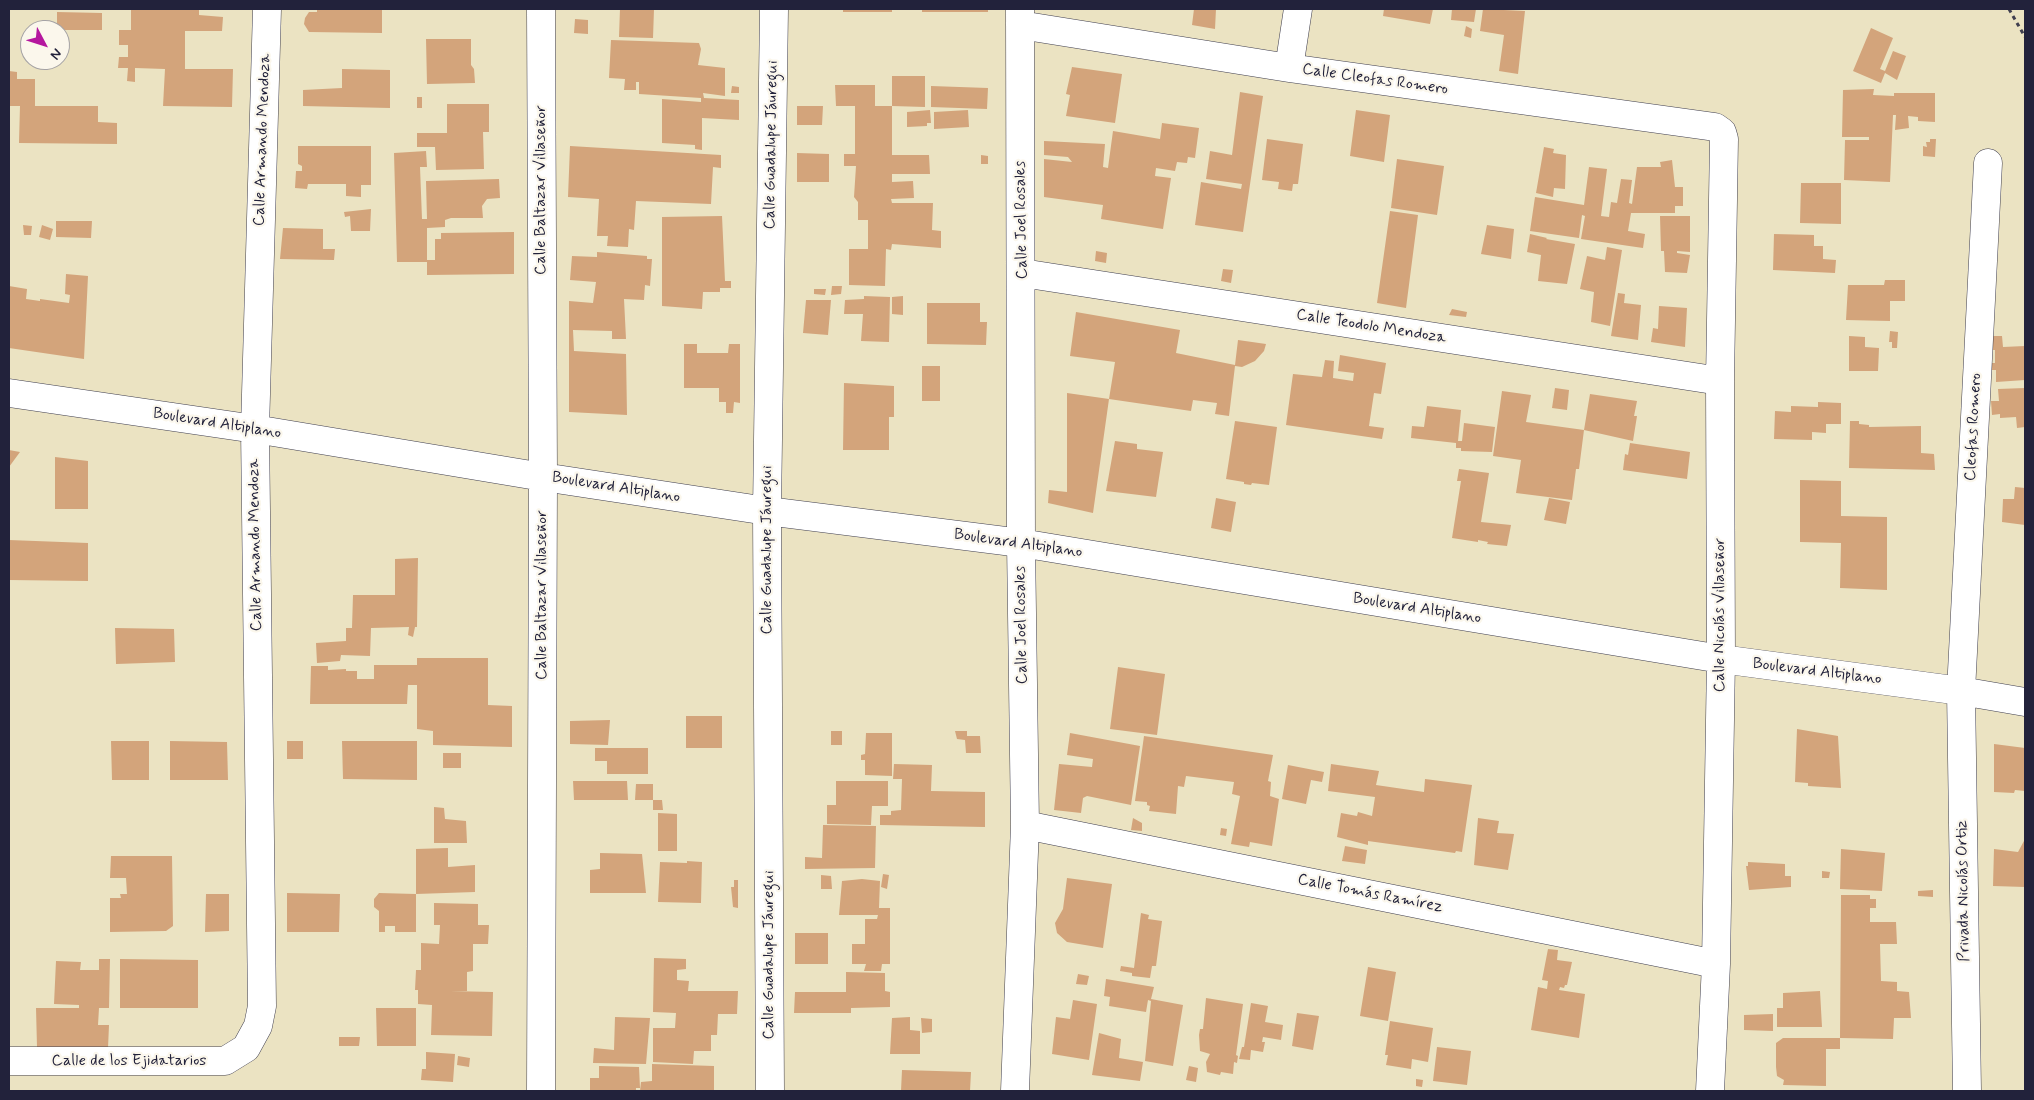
<!DOCTYPE html>
<meta charset="utf-8">
<style>
body{margin:0}
#map{position:relative;width:2034px;height:1100px;overflow:hidden;background:#ebe3c2;font-family:Mynerve,sans-serif}
canvas{display:block}
.frame{position:absolute;inset:0;border:10px solid #22223b;pointer-events:none}
.north{position:absolute;left:20px;top:20px;width:50px;height:50px;box-sizing:border-box;background:#fbf7ec;border:1px solid #a4a2a5;border-radius:50%;rotate:130deg;font-size:14px;font-weight:700;line-height:20px;text-align:center;color:#22223b}
.north::after{content:'';display:block;margin:auto;width:18px;height:22px;background:#b5179e;clip-path:polygon(50% 0,100% 100%,50% 72%,0 100%)}
</style>
<div id="map">
<canvas width="2034" height="1100"></canvas>
<div class="frame"></div>
<div class="north">N</div>
</div>
<script>
const ctx = document.querySelector('canvas').getContext('2d');
ctx.lineJoin = 'round';
function fillPath(path, color) {
  ctx.fillStyle = color;
  ctx.fill(path, 'evenodd');
}
function toPath(rows) {
  const path = new Path2D();
  for (const r of rows) {
    path.moveTo(r[0], r[1]);
    for (let i = 2; i < r.length; i += 2) path.lineTo(r[i], r[i + 1]);
  }
  return path;
}
function strokePath(path, color, width, dash) {
  ctx.strokeStyle = color;
  ctx.lineWidth = width;
  ctx.lineCap = dash ? 'butt' : 'round';
  ctx.setLineDash(dash || []);
  ctx.stroke(path);
}
function write(font, color, halo, rows, align = 'center') {
  ctx.font = font + ' Mynerve,sans-serif';
  ctx.lineWidth = 4.5;
  ctx.setLineDash([]);
  ctx.textBaseline = 'middle';
  ctx.strokeStyle = halo;
  ctx.fillStyle = color;
  for (const [text, x, y, turn = 0] of rows) {
    ctx.save();
    ctx.translate(x, y);
    ctx.rotate((+turn || 0) * Math.PI / 180);
    ctx.textAlign = isNaN(turn) ? turn : align;
    if (halo) ctx.strokeText(text, 0, 0);
    ctx.fillText(text, 0, 0);
    ctx.restore();
  }
}
fillPath(toPath([
 [131,9,199,9,199,15,223,17,222,31,185,31,185,69,233,69,232,107,163,106,165,69,135,68,135,82,127,81,128,68,118,68,119,57,128,57,128,45,119,45,119,30,131,30],
 [317,9,382,9,382,33,309,32,304,24,305,18,309,12,317,12],
 [620,9,654,9,653,38,619,37],
 [843,9,892,9,892,12,843,12],
 [922,9,988,9,988,12,922,12],
 [1194,9,1216,9,1215,29,1192,25],
 [1384,9,1433,9,1430,24,1383,16],
 [1452,9,1476,9,1474,22,1451,20],
 [1483,9,1525,11,1518,74,1499,71,1504,35,1480,31],
 [57,12,102,13,102,30,57,30],
 [575,19,588,20,588,34,574,33],
 [1466,26,1472,29,1471,38,1464,36],
 [1871,28,1893,38,1880,69,1885,71,1893,51,1906,56,1897,80,1885,73,1881,83,1853,71],
 [426,39,471,39,471,65,474,69,475,83,427,84],
 [611,40,699,43,701,49,698,65,725,68,725,96,703,93,704,98,739,100,739,120,702,118,702,150,695,149,695,145,662,143,662,99,701,102,701,98,639,94,639,82,636,82,636,90,624,90,625,79,609,78],
 [1072,67,1122,74,1115,123,1066,116,1070,95,1066,94],
 [342,69,390,70,390,108,303,106,303,90,342,88],
 [9,71,17,72,17,79,35,79,35,106,98,106,98,122,117,123,117,144,19,143,20,106,9,106],
 [892,76,925,76,925,107,892,106,892,155,929,155,930,174,892,174,892,182,913,181,914,198,891,199,892,203,933,203,932,230,941,231,941,248,892,244,891,250,886,249,885,286,849,285,849,249,868,249,868,220,858,220,858,202,854,197,856,166,844,166,844,154,855,154,855,106,836,106,835,85,875,85,875,106,892,106],
 [732,86,739,87,739,93,731,93],
 [931,86,988,88,987,109,931,107],
 [1874,89,1873,95,1894,96,1894,93,1935,93,1935,122,1918,121,1918,117,1908,116,1909,128,1895,130,1896,115,1893,115,1890,182,1844,180,1845,140,1869,140,1869,137,1842,137,1843,90],
 [1240,92,1263,96,1243,232,1195,225,1201,182,1241,189,1242,184,1206,179,1210,151,1232,155],
 [417,97,422,97,422,108,417,108],
 [447,104,489,104,489,132,483,132,484,169,436,170,435,147,417,147,417,133,447,133],
 [797,106,823,106,822,125,797,125],
 [930,110,931,123,927,123,927,126,907,127,907,112],
 [968,110,969,127,934,129,934,112],
 [1356,110,1390,115,1384,162,1350,156],
 [1162,123,1199,128,1195,158,1188,157,1187,163,1177,162,1175,171,1156,168,1155,176,1171,178,1163,229,1101,219,1103,205,1044,197,1044,159,1072,162,1068,157,1044,155,1044,141,1105,144,1103,167,1108,168,1113,131,1160,139],
 [1267,139,1303,144,1298,184,1293,184,1292,191,1278,189,1279,182,1262,180],
 [1930,139,1936,139,1935,157,1923,156,1923,146,1927,147,1926,142,1930,142],
 [298,146,371,146,371,185,361,185,361,197,346,196,346,184,308,184,307,189,295,188,296,171,302,171,302,166,298,164],
 [570,146,721,155,721,168,713,167,711,204,636,201,634,230,629,229,628,247,607,246,608,236,597,236,599,199,568,197],
 [1544,147,1554,149,1553,153,1566,155,1565,189,1554,188,1553,197,1536,193],
 [426,151,427,167,420,167,422,219,427,219,426,181,499,179,500,198,487,199,482,206,483,218,451,218,445,220,445,227,427,228,427,260,435,260,435,239,441,239,441,233,514,232,514,274,427,275,427,262,397,262,394,153],
 [797,153,829,154,829,182,797,182],
 [981,155,988,156,988,164,981,164],
 [1397,159,1444,166,1437,215,1391,208],
 [1672,160,1675,187,1683,187,1683,206,1675,206,1675,213,1631,213,1628,231,1645,234,1643,248,1581,239,1585,216,1582,215,1579,238,1530,231,1535,197,1584,205,1589,167,1607,169,1601,216,1609,217,1611,202,1617,203,1621,179,1632,180,1629,203,1632,204,1637,167,1661,167,1660,162],
 [1801,183,1841,183,1841,224,1800,223],
 [371,209,370,231,351,231,350,216,345,217,344,212],
 [1390,211,1418,215,1406,308,1377,303],
 [722,216,725,281,731,281,731,288,720,288,720,292,703,292,702,309,662,306,662,217],
 [1660,216,1690,216,1690,252,1677,251,1677,253,1690,255,1687,273,1665,272,1664,251,1661,251],
 [56,221,92,221,91,238,56,237],
 [23,225,32,226,31,235,24,235],
 [42,225,53,229,50,240,39,237],
 [1487,225,1514,229,1511,259,1481,254],
 [283,228,323,229,323,249,335,249,334,260,280,259],
 [1530,234,1547,238,1546,239,1575,244,1567,284,1538,281,1541,255,1527,252],
 [1774,234,1814,235,1814,246,1823,246,1823,259,1836,260,1835,273,1773,270],
 [1607,247,1622,250,1610,326,1591,322,1594,292,1580,289,1587,256,1605,260],
 [1096,251,1107,253,1106,263,1095,261],
 [597,252,647,256,647,259,652,259,650,286,645,285,644,300,624,299,626,339,612,339,612,331,573,330,574,351,626,354,627,415,569,412,569,301,593,303,596,282,570,280,572,256,597,257],
 [1223,269,1233,270,1231,283,1221,281],
 [66,274,88,276,84,359,9,348,9,286,27,289,26,299,40,301,40,299,69,303,70,295,65,294],
 [1885,280,1905,280,1905,301,1890,301,1890,321,1846,320,1848,285,1884,285],
 [832,286,842,286,841,294,831,295],
 [814,289,826,289,825,295,814,294],
 [1618,293,1625,294,1624,303,1641,305,1638,340,1611,336],
 [864,296,890,297,889,342,861,341,863,314,844,314,845,300,864,299],
 [903,296,903,315,892,314,892,297],
 [806,300,831,300,828,335,803,333],
 [927,303,980,303,980,322,987,322,986,345,927,344],
 [1659,306,1687,308,1685,347,1651,342,1653,328,1658,329],
 [1452,309,1467,312,1466,317,1449,315],
 [1076,312,1180,330,1176,353,1235,365,1238,340,1266,344,1264,351,1255,361,1242,367,1235,366,1229,416,1215,414,1217,403,1193,400,1191,411,1109,399,1115,362,1070,356],
 [1890,331,1898,332,1897,348,1892,348,1892,342,1889,342],
 [1849,336,1865,337,1865,347,1879,348,1878,371,1849,371],
 [1992,336,2002,336,2003,347,2025,346,2025,380,1996,382,1996,370,1991,370,1991,363,1995,363,1995,350,1991,350],
 [684,344,697,344,697,353,728,353,729,344,740,344,740,403,734,402,733,413,726,413,726,402,719,402,719,388,684,388],
 [1340,355,1386,363,1381,394,1374,393,1369,426,1384,428,1382,439,1286,425,1293,374,1322,377,1325,360,1334,361,1333,378,1353,381,1354,373,1338,371],
 [922,366,940,366,940,401,922,401],
 [844,383,894,386,894,417,889,417,889,450,843,450],
 [1555,388,1569,390,1567,410,1552,408],
 [2025,388,2025,427,2017,428,2016,417,2000,418,2000,414,1992,415,1991,401,1999,401,1998,389],
 [1502,391,1531,395,1526,422,1584,430,1590,394,1637,401,1634,416,1637,416,1633,441,1584,430,1579,469,1576,469,1572,500,1516,493,1521,460,1493,456],
 [1067,393,1109,399,1093,513,1048,503,1049,490,1067,492],
 [1818,402,1841,403,1841,424,1826,424,1826,433,1812,432,1812,440,1774,439,1775,411,1791,412,1791,406,1818,407],
 [1427,406,1461,410,1458,441,1462,441,1464,423,1495,427,1492,452,1461,451,1461,448,1456,448,1456,443,1411,438,1412,426,1424,427],
 [1235,421,1277,427,1269,485,1252,483,1251,485,1244,484,1244,482,1226,479],
 [1850,421,1859,421,1859,424,1869,425,1869,427,1921,426,1921,453,1934,454,1935,470,1849,468],
 [1115,441,1137,444,1137,449,1163,452,1156,497,1106,491],
 [1630,443,1690,452,1687,479,1623,470,1625,454,1628,455],
 [9,450,20,452,9,467],
 [55,457,88,461,88,509,55,509],
 [1459,469,1489,473,1481,522,1511,525,1507,546,1487,544,1488,542,1478,540,1478,542,1452,538,1461,481,1457,481],
 [1800,480,1841,481,1841,516,1887,517,1887,590,1840,588,1841,543,1800,542],
 [2015,487,2025,488,2025,525,2002,522,2003,499,2014,499],
 [1216,498,1236,502,1231,532,1211,528],
 [1549,498,1570,502,1566,524,1544,520],
 [9,540,88,543,88,581,9,580],
 [418,558,417,627,415,627,413,637,408,635,409,627,371,628,370,656,341,655,340,661,317,663,316,643,346,641,346,628,352,628,353,595,395,595,395,559],
 [115,628,174,629,175,662,116,664],
 [417,658,488,658,488,705,512,706,512,747,433,745,433,731,417,729,417,685,408,685,407,704,310,704,311,666,328,666,328,670,346,669,346,671,357,671,357,679,374,679,374,665,417,665],
 [1118,667,1165,674,1157,735,1110,729],
 [686,716,722,716,722,748,686,748],
 [610,720,608,745,570,744,570,721],
 [1797,729,1838,736,1841,788,1808,786,1808,783,1795,782],
 [831,731,842,731,842,745,831,745],
 [955,731,967,731,967,736,980,736,981,753,966,753,965,740,957,739],
 [866,733,892,733,892,776,865,775,865,760,861,760,861,755,865,754],
 [1070,733,1140,746,1131,805,1087,796,1083,798,1081,813,1054,810,1059,764,1092,767,1093,759,1067,755],
 [1144,736,1273,755,1268,781,1271,782,1270,796,1279,799,1272,846,1250,842,1249,847,1231,844,1240,796,1232,794,1234,782,1186,776,1184,787,1178,786,1176,814,1149,811,1150,806,1147,805,1147,802,1135,801],
 [111,741,149,741,149,780,112,780],
 [170,741,227,742,228,780,170,780],
 [287,741,303,741,303,759,287,759],
 [342,741,417,741,417,780,343,779],
 [1994,744,2025,748,2025,791,2015,790,2014,793,1994,792],
 [595,748,648,748,648,774,607,774,607,761,595,761],
 [443,753,461,753,461,768,443,768],
 [894,764,932,765,931,791,985,792,985,827,880,825,880,815,891,815,891,811,901,810,902,779,893,779],
 [1331,764,1379,771,1376,785,1424,792,1425,779,1472,785,1462,852,1456,851,1455,853,1368,841,1368,845,1337,837,1341,813,1357,816,1358,812,1372,816,1375,797,1328,791],
 [1288,765,1324,772,1322,782,1311,780,1306,804,1282,799],
 [573,781,627,781,628,800,574,800],
 [836,781,888,781,888,806,872,806,871,825,827,824,827,805,836,805],
 [636,784,653,784,653,800,662,800,663,810,653,810,653,800,635,800],
 [434,807,444,808,445,819,466,821,467,843,434,843],
 [658,813,677,814,677,851,658,851],
 [1133,818,1142,823,1142,831,1131,830],
 [1478,818,1499,821,1497,833,1514,834,1508,870,1474,865],
 [823,825,876,826,875,868,805,869,805,857,822,858],
 [1221,828,1227,829,1226,836,1220,835],
 [2025,839,2025,887,1993,886,1994,849,2018,852],
 [1345,846,1367,850,1365,864,1342,861],
 [448,848,448,867,475,865,475,892,416,894,416,932,395,932,395,926,385,926,385,932,379,932,379,911,374,907,374,899,379,893,416,894,416,849],
 [1841,849,1885,853,1882,891,1840,889],
 [600,853,642,854,646,893,590,893,590,870,600,869],
 [111,856,172,856,173,926,166,931,110,932,110,898,121,898,120,894,127,894,126,878,110,878],
 [687,861,702,862,701,903,658,902,660,862,687,863],
 [1748,862,1785,864,1785,876,1791,876,1791,887,1749,890,1746,866,1748,866],
 [1822,871,1830,872,1829,878,1822,878],
 [883,874,889,875,887,889,881,887],
 [821,875,831,876,832,889,821,889],
 [1067,878,1112,884,1103,948,1067,942,1057,933,1055,923,1063,909],
 [862,879,880,881,879,908,890,908,890,964,882,964,881,971,864,971,866,964,852,964,852,944,865,944,865,919,877,919,878,915,839,915,842,881],
 [734,880,738,880,738,908,733,907,731,887,734,887],
 [1933,890,1933,897,1918,896,1918,891],
 [287,893,340,894,339,932,287,932],
 [206,894,229,894,229,931,205,932],
 [1841,895,1870,895,1870,899,1876,899,1876,908,1870,908,1870,922,1896,922,1897,944,1880,944,1881,981,1897,982,1897,991,1909,992,1911,1018,1894,1018,1893,1039,1840,1038],
 [434,903,478,904,478,925,489,925,488,944,473,944,473,971,467,972,467,991,450,991,493,992,492,1036,431,1035,432,1005,418,1004,418,990,415,990,416,970,421,970,421,943,439,944,440,925,434,925],
 [1141,913,1149,915,1148,919,1162,921,1156,966,1152,966,1150,978,1132,976,1132,973,1120,971,1121,966,1134,968],
 [795,933,828,933,828,964,795,964],
 [1548,949,1558,950,1557,960,1572,962,1567,985,1565,985,1564,988,1560,987,1559,990,1585,994,1579,1038,1531,1030,1538,987,1547,989,1548,981,1542,980],
 [654,958,686,959,686,969,677,970,677,980,689,981,688,991,738,991,737,1014,718,1014,717,1035,711,1035,711,1051,694,1051,693,1064,653,1062,653,1028,675,1028,676,1013,653,1012],
 [99,959,110,959,109,1008,99,1008,98,1025,109,1025,108,1048,37,1047,36,1008,79,1008,79,1005,54,1004,56,961,81,962,80,970,99,970],
 [120,959,198,960,198,1008,120,1008],
 [1368,967,1396,972,1388,1021,1360,1016],
 [846,972,885,973,885,991,890,992,890,1007,851,1008,851,1013,794,1013,795,992,846,992],
 [1078,974,1089,976,1087,985,1076,984],
 [1106,979,1154,987,1151,999,1183,1005,1173,1066,1145,1061,1151,1001,1148,1000,1146,1012,1109,1006,1110,997,1104,996],
 [1820,991,1822,1027,1777,1027,1777,1008,1783,1008,1783,993],
 [1206,998,1243,1004,1236,1055,1238,1056,1237,1063,1234,1062,1233,1074,1221,1072,1220,1075,1207,1072,1206,1062,1210,1054,1200,1051,1199,1035,1200,1029,1203,1029],
 [1073,1000,1097,1004,1089,1060,1052,1054,1056,1017,1070,1019],
 [1251,1003,1268,1006,1265,1022,1283,1025,1281,1040,1263,1037,1262,1042,1265,1042,1263,1052,1251,1050,1250,1060,1239,1059,1242,1047,1244,1047],
 [376,1008,416,1008,416,1046,377,1046],
 [1297,1013,1319,1016,1313,1050,1292,1046],
 [1773,1014,1773,1031,1744,1030,1744,1015],
 [615,1017,650,1018,646,1064,593,1063,594,1048,614,1050],
 [910,1017,910,1030,920,1031,920,1054,890,1054,892,1018],
 [921,1018,932,1019,932,1032,922,1033],
 [1390,1021,1433,1028,1428,1062,1412,1059,1411,1069,1386,1065,1388,1055,1385,1055],
 [1099,1033,1121,1039,1119,1058,1143,1062,1140,1081,1092,1075],
 [339,1037,360,1037,359,1046,339,1046],
 [1783,1038,1840,1038,1840,1049,1826,1049,1826,1086,1783,1085,1784,1080,1777,1076,1776,1067,1776,1043],
 [1437,1047,1471,1051,1467,1085,1433,1081],
 [426,1052,455,1054,453,1082,421,1080,422,1069,426,1069],
 [458,1056,470,1058,469,1067,457,1065],
 [652,1064,714,1066,714,1091,640,1091,641,1082,652,1081],
 [599,1066,639,1067,640,1088,636,1088,636,1091,590,1091,590,1078,599,1078],
 [1189,1066,1198,1068,1196,1082,1186,1080],
 [902,1070,971,1072,970,1091,901,1091],
 [1416,1079,1423,1080,1422,1087,1416,1086]
]), '#d3a47b');
const minor = toPath([
 [1020,25,1289,68,1715,127,1722,132,1724,139,1720,381,1721,659,1716,964,1710,1091],
 [1289,68,1298,9],
 [1022,273,1720,381],
 [9,393,255,429,543,477,767,511,1021,543,1721,659,1961,691,2025,702],
 [1025,825,1716,964],
 [9,1061,225,1061,246,1048,258,1026,262,1006,255,429,267,9],
 [541,1091,543,477,541,9],
 [770,1091,767,511,774,9],
 [1015,1091,1025,825,1021,543,1020,9],
 [1967,1091,1961,691,1988,163]
]);
strokePath(minor, '#403f4f', 29);
strokePath(toPath([
 [2009,9,2025,37]
]), '#403f4f', 3, [4, 4]);
strokePath(minor, '#fff', 28);
write('16px', '#22223b', '#fbf7ec', [
 ["Calle Cleofas Romero",1375,80,8],
 ["Calle Armando Mendoza",263,140,-88],
 ["Calle Guadalupe Jáuregui",772,145,-89],
 ["Calle Baltazar Villaseñor",542,190,-90],
 ["Calle Joel Rosales",1022,220,-91],
 ["Calle Teodolo Mendoza",1371,327,9],
 ["Boulevard Altiplano",217,424,9],
 ["Cleofas Romero",1974,427,-87],
 ["Boulevard Altiplano",616,488,9],
 ["Boulevard Altiplano",1018,544,8],
 ["Calle Armando Mendoza",256,545,-91],
 ["Calle Guadalupe Jáuregui",768,550,-90],
 ["Calle Baltazar Villaseñor",543,595,-90],
 ["Boulevard Altiplano",1417,609,9],
 ["Calle Nicolás Villaseñor",1721,615,-90],
 ["Calle Joel Rosales",1022,625,-91],
 ["Boulevard Altiplano",1817,672,7],
 ["Privada Nicolás Ortiz",1964,891,-91],
 ["Calle Tomás Ramírez",1370,894,11],
 ["Calle Guadalupe Jáuregui",770,955,-90],
 ["Calle de los Ejidatarios",129,1062]
]);
</script>
